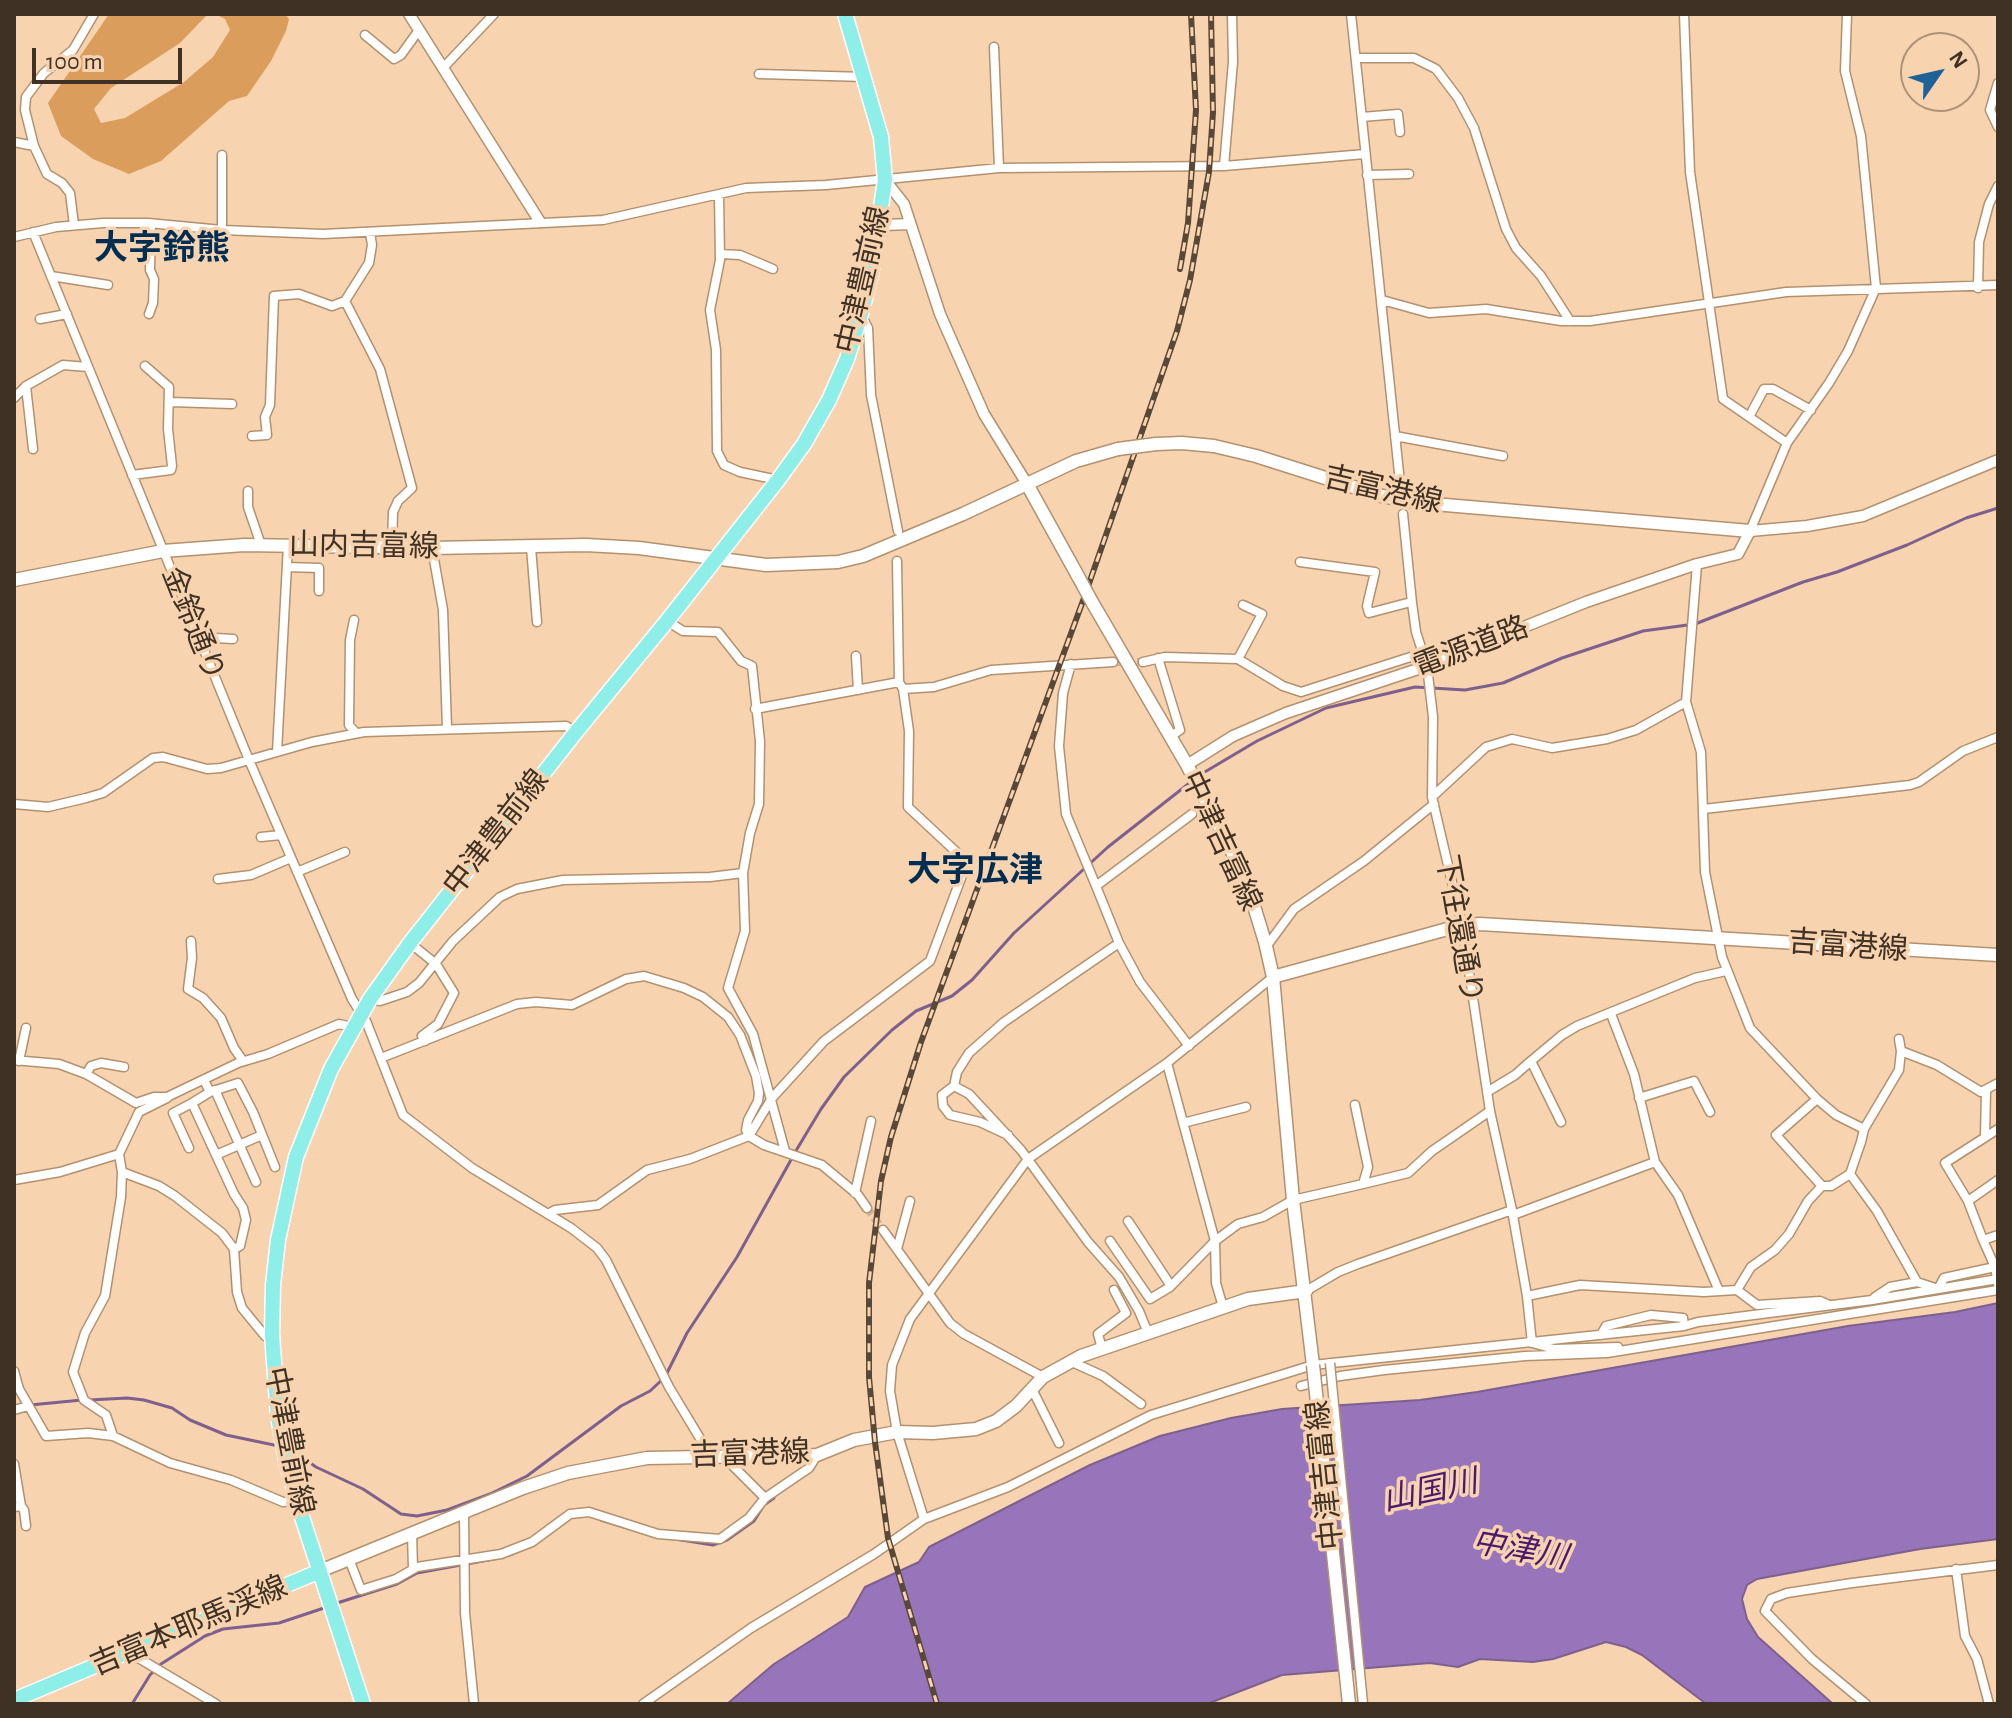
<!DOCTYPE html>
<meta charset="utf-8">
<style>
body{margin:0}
#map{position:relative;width:2012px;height:1718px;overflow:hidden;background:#f7d3af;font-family:"Alegreya Sans",sans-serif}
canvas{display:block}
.frame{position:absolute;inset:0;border:16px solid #3f3123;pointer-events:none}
.north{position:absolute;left:1900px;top:32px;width:80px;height:80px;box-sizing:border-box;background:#f7d3af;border:2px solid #ad9277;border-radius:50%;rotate:56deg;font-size:22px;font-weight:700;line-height:32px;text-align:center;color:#3f3123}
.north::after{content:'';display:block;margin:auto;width:28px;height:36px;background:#1f6297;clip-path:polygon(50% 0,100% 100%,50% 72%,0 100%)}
.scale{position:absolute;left:32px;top:48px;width:150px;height:36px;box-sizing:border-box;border:4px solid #3f3123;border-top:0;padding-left:10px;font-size:24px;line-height:28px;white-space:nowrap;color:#3f3123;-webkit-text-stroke:6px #f7d3af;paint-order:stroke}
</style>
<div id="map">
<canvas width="2012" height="1718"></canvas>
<div class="frame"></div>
<div class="north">N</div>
<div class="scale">100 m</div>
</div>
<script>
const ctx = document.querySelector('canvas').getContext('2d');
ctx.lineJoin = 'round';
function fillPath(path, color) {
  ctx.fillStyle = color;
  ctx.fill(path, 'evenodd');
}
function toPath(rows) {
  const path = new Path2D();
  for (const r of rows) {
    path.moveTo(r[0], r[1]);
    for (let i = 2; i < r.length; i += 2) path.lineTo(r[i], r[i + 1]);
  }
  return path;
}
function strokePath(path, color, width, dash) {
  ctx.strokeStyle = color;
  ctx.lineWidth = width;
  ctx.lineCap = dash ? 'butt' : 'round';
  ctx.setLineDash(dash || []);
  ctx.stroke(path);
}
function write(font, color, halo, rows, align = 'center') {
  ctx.font = font + ' "Alegreya Sans","Noto Sans JP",sans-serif';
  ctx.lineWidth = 7;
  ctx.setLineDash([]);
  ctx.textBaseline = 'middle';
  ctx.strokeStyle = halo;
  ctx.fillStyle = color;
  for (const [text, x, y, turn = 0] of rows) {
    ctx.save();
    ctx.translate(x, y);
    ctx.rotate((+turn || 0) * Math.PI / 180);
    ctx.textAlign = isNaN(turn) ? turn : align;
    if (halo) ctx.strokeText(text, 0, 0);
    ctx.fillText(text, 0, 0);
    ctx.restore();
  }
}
fillPath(toPath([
 [109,14,285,14,289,19,286,31,271,61,247,96,229,101,161,161,129,174,93,159,61,136,48,103],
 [215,14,225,19,230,30,213,57,184,82,125,118,101,123,94,109,111,88,180,43,207,15]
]), '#db9d5b');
const water = toPath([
 [1998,1303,1998,1539,1920,1549,1757,1579,1747,1585,1742,1599,1747,1619,1758,1637,1833,1704,1705,1703,1642,1655,1626,1647,1606,1642,1553,1659,1533,1662,1480,1659,1458,1667,1430,1663,1282,1675,1207,1704,727,1704,774,1664,848,1617,865,1587,919,1562,929,1547,1090,1465,1160,1436,1231,1418,1282,1409,1420,1400,1477,1392,1848,1326,1955,1312,1998,1303]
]);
fillPath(water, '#9874bb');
strokePath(water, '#7d608d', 2);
strokePath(toPath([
 [1198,776,1257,741,1326,708,1415,687,1465,690,1503,683,1562,658,1643,631,1695,624,1803,582,1837,572,1907,545,1966,518,1998,508],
 [89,1400,127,1398,144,1400,172,1408,190,1420,226,1435,274,1445],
 [30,1405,82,1400],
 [296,1453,316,1467,363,1489,401,1514,417,1516,447,1510,490,1494,527,1476,621,1406,650,1391,665,1377,687,1333,737,1257,797,1149,821,1109,844,1077,892,1030,916,1011,952,996,972,980,1014,933,1108,847,1192,781],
 [601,1520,624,1527],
 [675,1539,713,1545,727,1540,754,1521,764,1505,774,1498],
 [510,1555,532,1545],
 [334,1604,397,1584,417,1573,499,1558],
 [132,1704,150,1675,161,1664,205,1636,223,1629,279,1623,327,1607]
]), '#7d608d', 3);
strokePath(toPath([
 [1113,662,1143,662],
 [867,1208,883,1230]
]), '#d2b393', 8, [8, 4]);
const minor = toPath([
 [1351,14,1401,492],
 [1684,14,1690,172,1723,399,1787,443],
 [365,35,394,59,401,55,419,30],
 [994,47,999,168],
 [1356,58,1414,58,1436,69,1458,98,1474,128,1506,229,1516,248,1541,276,1570,321],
 [443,68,494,14],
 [759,74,865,77],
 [1998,83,1990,110,1998,127],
 [1362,117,1398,114,1400,132],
 [14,142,34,146],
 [1224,166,1233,62,1232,14],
 [1367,175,1409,174],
 [719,195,720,260,710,310,716,350,717,451,724,465,740,472,778,480],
 [74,225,70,193,62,183,47,174,34,146,25,110,26,97,44,73,73,50,94,14],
 [222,230,222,155],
 [33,232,249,760,352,999,366,1021,403,1115,472,1168,571,1228,597,1248,606,1260,669,1387,710,1455],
 [370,233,372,245,369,263,345,301,380,369,412,488,398,501,393,512,392,547],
 [14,237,56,227,103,223,148,223,222,230,323,234,603,220,746,188,826,185,999,168,1224,166,1365,154],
 [720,254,740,255,773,269],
 [51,276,108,285],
 [1978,288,1979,242,1989,204,1998,186],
 [1382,300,1429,313,1486,309,1561,321,1590,321,1786,292,1998,285],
 [149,314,153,303,154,279,150,270,151,224],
 [861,315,868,328,871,395,898,531],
 [40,319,67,314],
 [26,386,33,449],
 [14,398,26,386,63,365,88,367],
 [171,402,232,404],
 [1749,417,1764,389,1773,389,1811,410],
 [252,436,267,435,265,417,270,405,274,296,299,294,332,306,345,301],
 [1395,436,1503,456],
 [132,475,171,470,172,466,168,429,169,387,145,366],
 [248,491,248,507,261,545],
 [1403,514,1412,603,1416,632,1427,666,1433,717,1432,797,1462,925,1490,1111,1512,1210,1527,1296,1532,1343],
 [1750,531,1787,443,1829,383,1848,351,1876,288,1861,136,1845,71,1847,14],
 [531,547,537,622],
 [432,548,443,610,447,728],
 [1300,562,1375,572,1367,606,1369,613,1411,602],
 [287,567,319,568,319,591],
 [354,620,350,640,349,725,356,733],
 [667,621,683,631,718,632,741,661,752,666,760,741,759,804,750,833,743,873,745,931,728,988,753,1034,785,1151],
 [198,637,233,639],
 [856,656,858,690],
 [1158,658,1180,730,1170,737],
 [1238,659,1262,614,1243,605],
 [1143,662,1165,657,1238,659,1283,686,1301,692,1423,653],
 [1071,664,1063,693,1059,746,1066,814,1096,886],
 [903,689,934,687,991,670,1113,662],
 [755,709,899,682],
 [277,752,288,545],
 [1432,797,1486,747,1512,739,1552,748,1607,739,1636,730,1686,702],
 [14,804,48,807,86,798,103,793,153,758,163,757,207,769,221,768,312,742,364,732,566,726,576,732],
 [1704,809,1910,785,1919,782,1963,751,1998,737],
 [261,837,281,835],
 [297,872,345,852],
 [218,879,251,875,291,858],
 [191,941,192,958,188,989,203,998,221,1018,234,1048,243,1061],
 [410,943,436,964,454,993,438,1024,422,1036,425,1041],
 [1119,943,1096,886,1192,814],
 [1266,947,1294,909,1364,861,1434,804],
 [370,999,380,1001,407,992,419,983,453,941,500,897,517,889,563,880,710,877,743,873],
 [1611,1014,1634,1074,1655,1162,1678,1195,1719,1291],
 [1899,1039,1901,1051,1937,1065,1981,1092,1998,1083],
 [381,1058,517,1004,536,1002,572,1005,626,979,644,976,684,988,703,997,728,1017,740,1035,756,1076,759,1093,758,1101,748,1120,746,1130,749,1136],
 [14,1060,59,1064,86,1074,136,1103,154,1097,167,1097,238,1063,268,1054,339,1024,352,1027],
 [19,1061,26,1028],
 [1531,1061,1562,1035,1577,1026,1695,978,1726,971],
 [1167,1063,1215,1241,1216,1283,1223,1307],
 [86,1074,91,1066,101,1063,124,1067],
 [204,1080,210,1092,192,1103,234,1194,243,1208,246,1220,240,1246,234,1249],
 [954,1086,969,1094,1021,1150,1088,1242,1119,1277,1139,1311,1148,1333],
 [215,1090,256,1182],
 [210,1092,238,1083,253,1112,275,1167],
 [1487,1092,1515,1075,1531,1061,1561,1122],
 [167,1098,139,1112,119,1154,122,1172,159,1186,175,1196,222,1233,234,1249,237,1292,242,1308,265,1336,272,1334],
 [1639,1098,1694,1081,1710,1112],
 [1817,1099,1776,1135,1822,1186],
 [1183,1123,1246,1107],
 [1864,1129,1899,1070,1901,1051],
 [1008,1135,980,1122,950,1115,943,1106,942,1095,954,1086,957,1072,969,1053,1004,1022,1119,943,1140,982,1189,1046],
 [749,1136,772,1098,824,1041,930,961,967,862,908,807,909,731,903,689,899,682,897,561],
 [1985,1137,1986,1091],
 [189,1148,173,1113,192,1103],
 [216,1155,262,1135],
 [1850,1174,1877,1211,1917,1282],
 [14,1180,60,1172,119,1154],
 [1363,1184,1408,1173,1432,1151,1490,1111],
 [855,1193,871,1121],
 [1968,1201,1998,1180],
 [548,1214,555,1210,598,1205,647,1170,690,1159,749,1136,764,1145,822,1165,858,1195,867,1208],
 [1513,1215,1655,1162],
 [1128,1221,1171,1286],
 [883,1230,950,1323,964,1334,1043,1377],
 [1983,1240,1968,1201,1945,1163,1998,1129],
 [1110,1241,1150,1299,1170,1287,1215,1241,1238,1224,1263,1217,1293,1200,1363,1184,1368,1167,1355,1105],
 [897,1249,910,1201],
 [1998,1284,1995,1267,1983,1240,1998,1235],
 [1737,1290,1757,1305,1820,1301,1829,1305],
 [1306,1291,1338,1272,1358,1264,1512,1210],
 [1527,1296,1580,1285,1704,1292,1737,1290,1751,1267,1775,1250,1789,1234,1808,1201,1822,1186,1831,1186,1850,1174,1861,1142,1864,1129,1836,1115,1817,1099,1750,1028,1722,957,1705,872,1701,752,1686,702,1697,564],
 [1875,1297,1890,1287,1917,1282,1938,1289,1944,1278,1995,1267],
 [1601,1335,1606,1326,1651,1315,1683,1318,1684,1326],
 [1536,1344,1554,1349,1618,1347],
 [1102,1349,1098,1334,1126,1313,1114,1290],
 [1072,1362,1103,1376,1141,1404],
 [14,1371,19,1389,46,1436,88,1433,113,1436,170,1463,231,1480,283,1502,297,1501],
 [1301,1386,1340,1376,1384,1370,1525,1356,1607,1353,1998,1290],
 [1032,1389,1059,1443],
 [14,1410,28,1406],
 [113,1436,106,1415,84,1400,73,1372,85,1333,105,1296,121,1197,122,1172],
 [726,1454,729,1462,765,1498],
 [14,1464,21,1506],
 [14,1507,21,1506,24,1510,26,1526],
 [464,1512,465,1613,474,1704],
 [924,1519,897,1432,890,1391,892,1365,910,1319,1028,1159,1167,1063,1273,977],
 [412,1533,413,1569],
 [349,1559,361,1590,396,1579,417,1567,501,1554,532,1542,570,1514,589,1512,658,1534,720,1539,749,1518,765,1498,809,1468,817,1455],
 [1956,1569,1965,1636,1977,1659,1989,1704],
 [130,1653,216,1704],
 [643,1704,751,1628,874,1554,924,1519,1008,1487,1151,1415,1313,1365,1684,1326,1698,1322,1872,1300,1998,1279],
 [1866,1704,1812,1659,1765,1611,1771,1599,1787,1593,1852,1583,1998,1565]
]);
const tertiary = toPath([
 [409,14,540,222],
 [885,180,904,204,940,314,984,414,1027,484],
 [877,233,885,225,910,224],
 [1187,765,1233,736,1286,713,1427,666,1586,602,1697,564,1738,554,1750,531,1807,526,1863,516,1998,460]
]);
const secondary = toPath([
 [1156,444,1182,443,1214,446,1256,456,1382,496,1422,503,1750,531],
 [1027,484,1079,578],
 [14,580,163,551,244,545,432,548,586,545,639,548,766,565,838,562,863,556,963,514,1076,461,1118,449],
 [1092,602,1187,765,1245,877,1265,942,1273,977,1293,1200,1313,1365],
 [1273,977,1462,925,1480,924,1998,955],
 [320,1571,523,1488,568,1473,647,1458,817,1455,854,1440,897,1432,933,1433,976,1429,996,1421,1016,1406,1043,1377,1081,1356,1248,1299,1306,1291]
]);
const primary = toPath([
 [14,1700,320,1571],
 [363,1704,302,1517,287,1465,278,1417,272,1334,273,1285,278,1240,296,1157,331,1069,370,999,410,943,576,732,667,621,778,480,804,444,829,400,847,359,861,314,871,275,885,180,881,137,845,14]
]);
strokePath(minor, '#b3916f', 11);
strokePath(tertiary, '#b3916f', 13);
strokePath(secondary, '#b3916f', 15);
strokePath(primary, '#fff', 17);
strokePath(minor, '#fff', 8);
strokePath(tertiary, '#fff', 10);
strokePath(secondary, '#fff', 12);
strokePath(primary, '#8eefe8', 14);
const rail = toPath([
 [1180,269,1188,223,1196,110,1191,14],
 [937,1704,888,1538,875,1442,869,1377,869,1283,881,1181,891,1137,921,1042,1084,598,1177,331,1190,280,1209,172,1213,112,1211,14]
]);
strokePath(rail, '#594837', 6);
strokePath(rail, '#f7d3af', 3, [9]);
const minorBridge = toPath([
 [1330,1363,1363,1704]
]);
const secondaryBridge = toPath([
 [1118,449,1156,444],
 [1079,578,1092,602],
 [1313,1365,1349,1704]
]);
strokePath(minorBridge, '#b3916f', 11, []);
strokePath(secondaryBridge, '#b3916f', 15, []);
strokePath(minorBridge, '#fff', 8);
strokePath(secondaryBridge, '#fff', 12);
write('30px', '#3f3123', '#f7d3af', [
 ["中津豊前線",863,280,-77],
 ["吉富港線",1383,490,13],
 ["山内吉富線",364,546,1],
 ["金鈴通り",193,624,68],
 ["電源道路",1471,647,-21],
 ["中津豊前線",496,833,-52],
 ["中津吉富線",1221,841,65],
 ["下往還通り",1459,929,80],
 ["吉富港線",1848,946,4],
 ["中津豊前線",289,1441,79],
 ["吉富港線",750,1454,-2],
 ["中津吉富線",1325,1475,-96],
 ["吉富本耶馬渓線",189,1626,-23]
]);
write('italic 32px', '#4b1970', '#f7d3af', [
 ["山国川",1430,1491,-12],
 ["中津川",1520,1550,10]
]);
write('bold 34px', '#002e52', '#f7d3af', [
 ["大字鈴熊",162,249],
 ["大字広津",975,871]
]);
</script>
